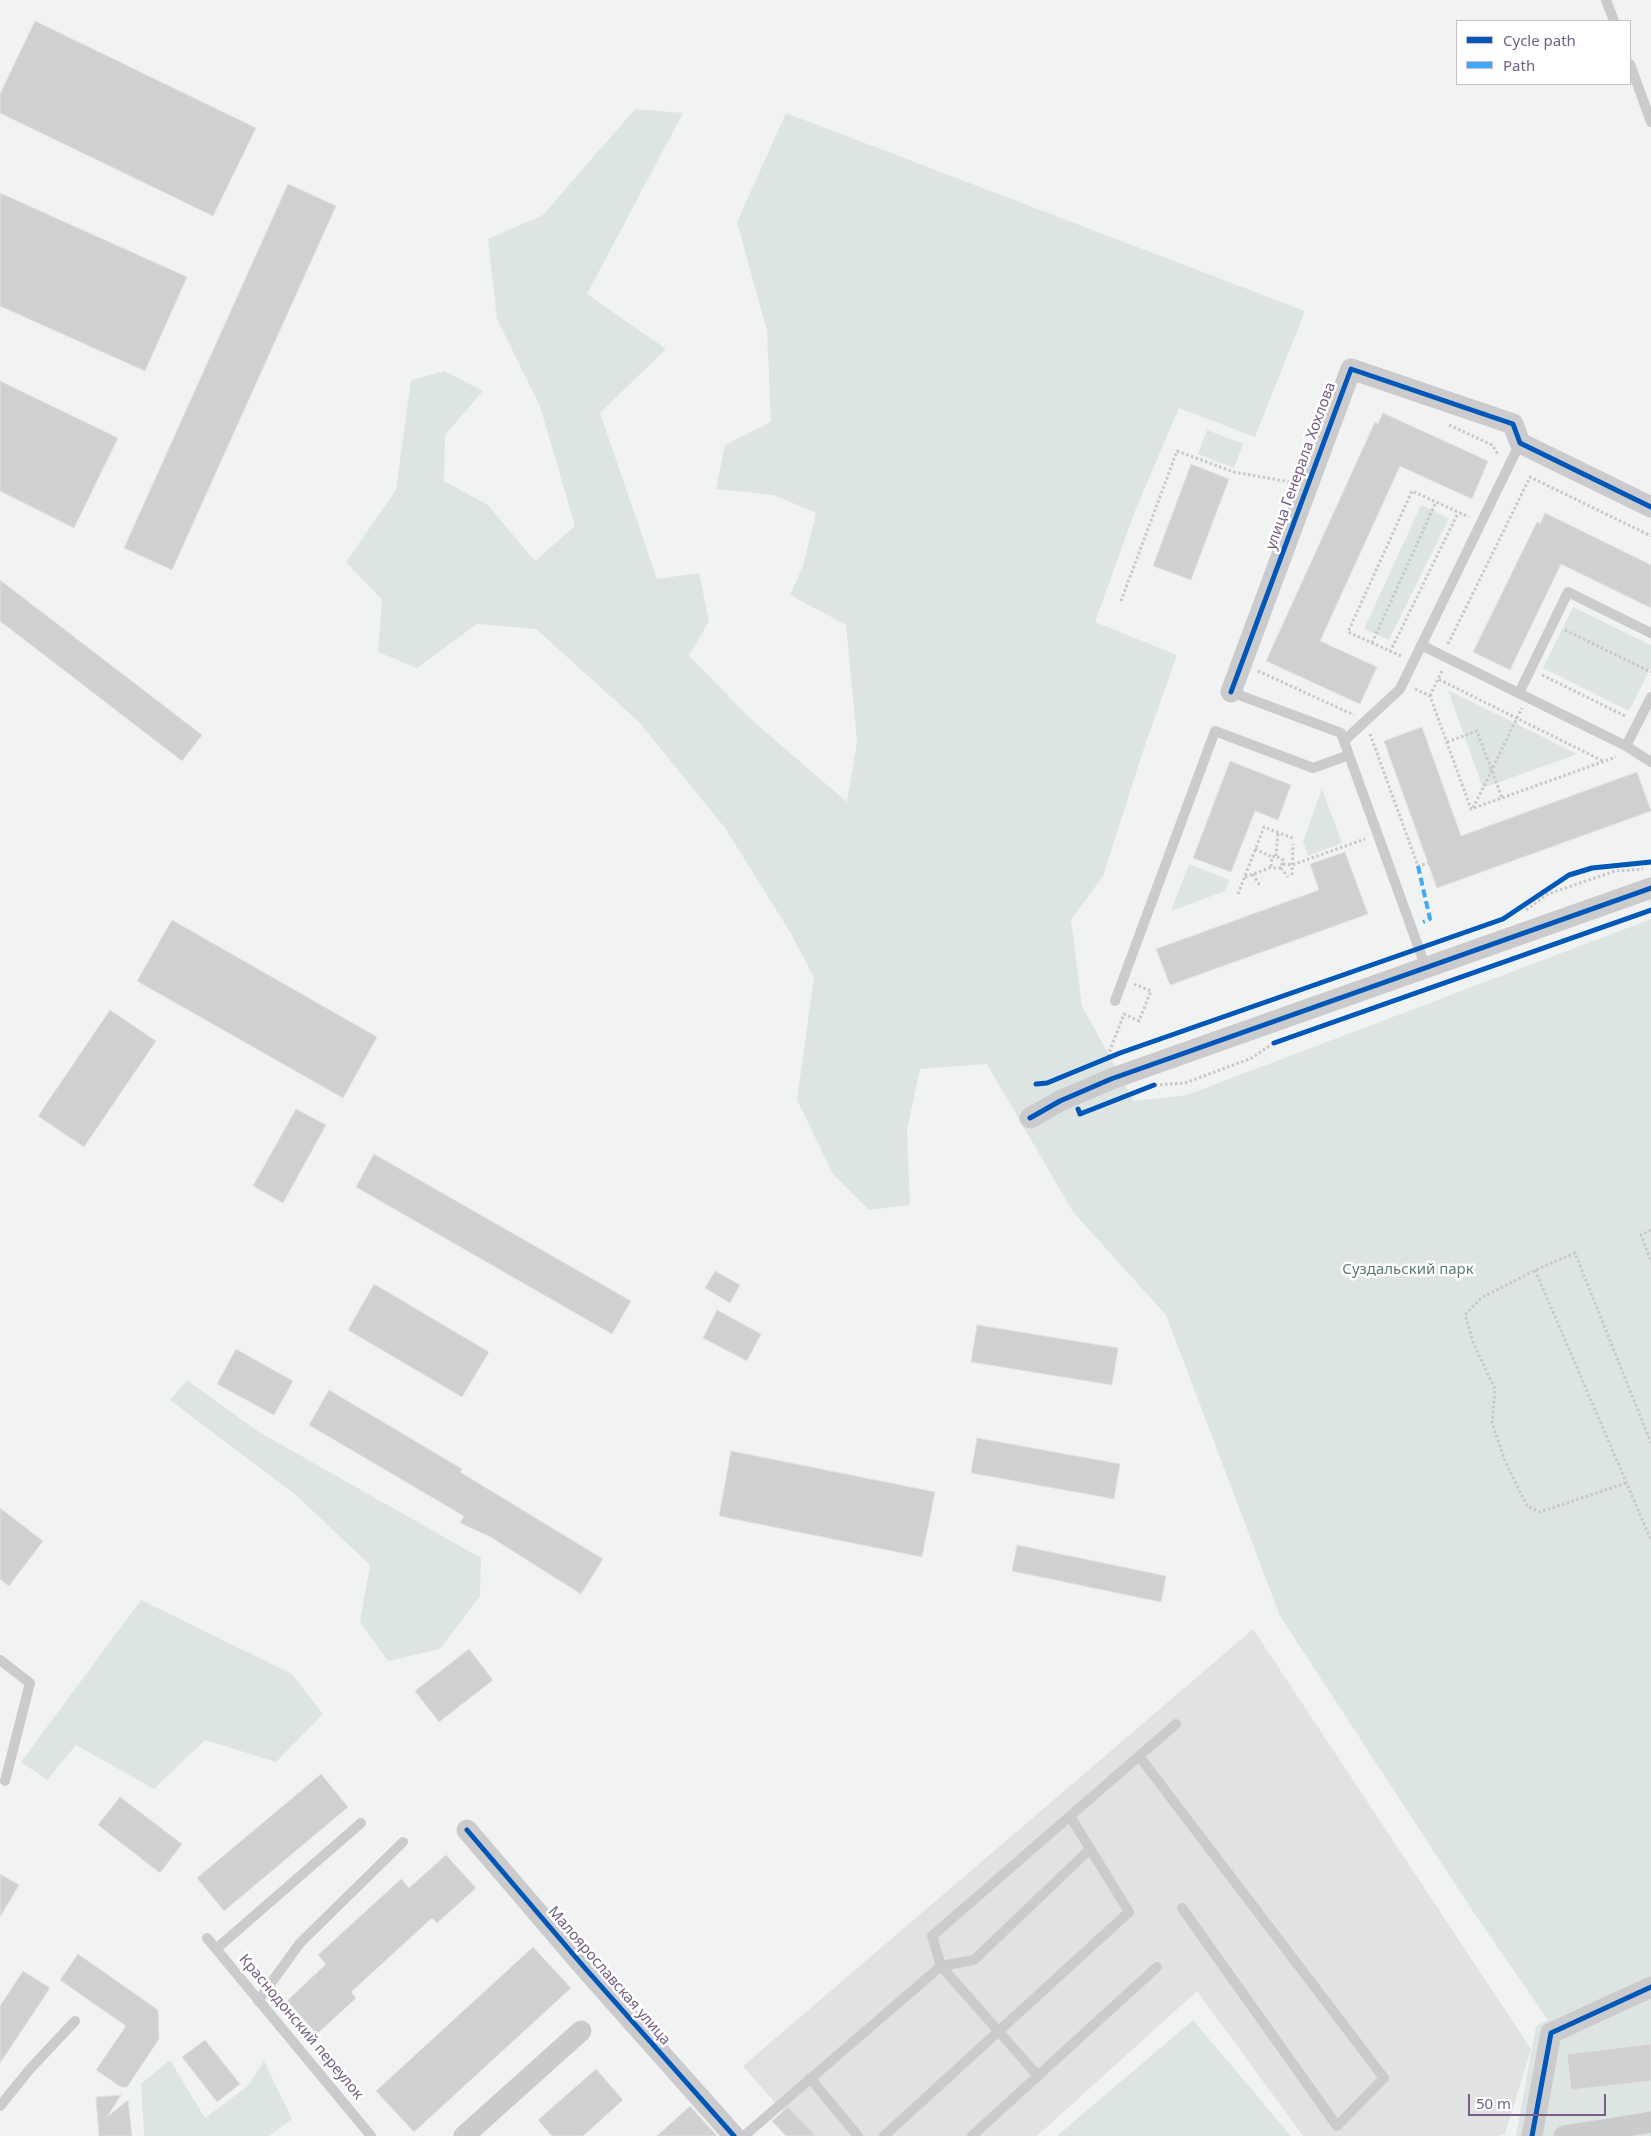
<!DOCTYPE html>
<meta charset="utf-8">
<style>
body{margin:0}
#map{position:relative;width:1651px;height:2136px;overflow:hidden;background:#f0f3f1;font-family:"Noto Sans",sans-serif}
canvas{display:block}
.legend{position:absolute;left:1456px;top:20px;width:175px;height:65px;box-sizing:border-box;background:#fff;border:1px solid #c8bfcd;margin:0;padding:6px 9px;list-style:none;font-size:15px;color:#766083}
.legend li{display:flex;align-items:center;gap:10px;height:25px}
.legend b{width:25px;border:1px solid #c8bfcd}
.scale{position:absolute;left:1468px;top:2094px;width:138px;height:22px;box-sizing:border-box;border:2px solid #766083;border-top:0;padding-left:6px;font-size:15px;line-height:18px;white-space:nowrap;color:#766083;-webkit-text-stroke:4px #fff;paint-order:stroke}
</style>
<div id="map">
<canvas width="1651" height="2136"></canvas>
<ul class="legend">
<li><b style="height:6px;background:#0057b8"></b>Cycle path</li>
<li><b style="height:6px;background:#3fa9f5"></b>Path</li>
</ul>
<div class="scale">50 m</div>
</div>
<script>
const ctx = document.querySelector('canvas').getContext('2d');
ctx.lineJoin = 'round';
function fillPath(path, color) {
  ctx.fillStyle = color;
  ctx.fill(path, 'evenodd');
}
function toPath(rows) {
  const path = new Path2D();
  for (const r of rows) {
    path.moveTo(r[0], r[1]);
    for (let i = 2; i < r.length; i += 2) path.lineTo(r[i], r[i + 1]);
  }
  return path;
}
function strokePath(path, color, width, dash) {
  ctx.strokeStyle = color;
  ctx.lineWidth = width;
  ctx.lineCap = dash ? 'butt' : 'round';
  ctx.setLineDash(dash || []);
  ctx.stroke(path);
}
function write(font, color, halo, rows, align = 'center') {
  ctx.font = font + ' "Noto Sans",sans-serif';
  ctx.lineWidth = 5;
  ctx.setLineDash([]);
  ctx.textBaseline = 'middle';
  ctx.strokeStyle = halo;
  ctx.fillStyle = color;
  for (const [text, x, y, turn = 0] of rows) {
    ctx.save();
    ctx.translate(x, y);
    ctx.rotate((+turn || 0) * Math.PI / 180);
    ctx.textAlign = isNaN(turn) ? turn : align;
    if (halo) ctx.strokeText(text, 0, 0);
    ctx.fillText(text, 0, 0);
    ctx.restore();
  }
}
fillPath(toPath([
 [1253,1629,1531,2049,1505,2134,1498,2136,1303,2136,1197,1991,1037,2136,804,2136,743,2066]
]), '#e1e3e3');
fillPath(toPath([
 [635,109,683,113,587,294,666,349,600,413,657,579,699,573,709,621,689,656,753,721,847,802,857,742,846,625,790,595,803,566,816,513,774,495,716,489,725,445,771,422,767,331,737,222,786,113,1305,311,1255,437,1179,408,1135,511,1095,622,1177,655,1145,745,1103,876,1071,920,1082,1006,1134,1101,1187,1095,1651,919,1651,2136,1516,2136,1536,2026,1548,2020,1474,1913,1280,1616,1166,1315,1073,1212,987,1064,920,1069,907,1130,910,1205,869,1210,833,1174,797,1100,814,977,790,932,725,828,639,722,536,629,477,624,417,668,378,652,382,600,346,562,396,490,411,380,444,371,483,391,445,435,444,481,488,505,535,561,575,526,540,406,497,319,488,239,543,215],
 [1207,430,1243,444,1234,468,1198,454],
 [1421,505,1449,518,1389,640,1364,629],
 [1573,607,1651,645,1651,667,1629,711,1543,668],
 [1448,690,1577,754,1483,788],
 [1322,789,1342,843,1308,856,1303,841],
 [1189,864,1230,880,1225,891,1171,911],
 [187,1380,259,1432,481,1558,480,1596,440,1649,388,1661,360,1622,370,1565,297,1496,170,1400],
 [141,1600,292,1674,323,1714,276,1762,205,1740,154,1789,76,1745,47,1780,21,1762],
 [1193,2020,1291,2136,1057,2136],
 [170,2060,205,2118,248,2086,264,2061,292,2119,269,2136,144,2136,141,2084]
]), '#dde5e3');
const building = toPath([
 [35,21,256,128,213,216,0,113,0,94,35,21],
 [288,184,336,206,172,570,124,548,288,184],
 [0,193,187,277,145,371,0,306,0,193],
 [0,381,118,438,74,528,0,491,0,381],
 [1383,413,1488,461,1472,499,1400,466,1320,641,1377,667,1360,704,1266,661,1375,422,1378,424,1383,413],
 [1191,464,1229,479,1191,580,1153,566,1191,464],
 [1545,513,1651,565,1651,608,1561,564,1510,670,1473,652,1537,522,1540,524,1545,513],
 [0,580,202,735,182,761,0,621,0,580],
 [1422,727,1461,836,1637,772,1651,811,1437,888,1384,741,1422,727],
 [1230,761,1291,785,1278,820,1255,811,1231,872,1193,858,1230,761],
 [1345,852,1368,914,1170,985,1156,949,1319,890,1310,864,1345,852],
 [172,920,377,1037,343,1098,137,981,172,920],
 [110,1010,156,1041,84,1147,38,1116,110,1010],
 [296,1109,326,1125,283,1203,253,1186,296,1109],
 [374,1154,631,1301,612,1334,356,1187,374,1154],
 [715,1271,740,1285,730,1303,705,1288,715,1271],
 [374,1284,489,1352,462,1397,348,1330,374,1284],
 [717,1310,761,1334,747,1361,703,1338,717,1310],
 [977,1325,1118,1348,1112,1385,971,1362,977,1325],
 [236,1349,293,1381,274,1415,217,1384,236,1349],
 [329,1390,462,1469,460,1472,603,1559,581,1594,489,1536,460,1523,464,1516,309,1425,329,1390],
 [977,1438,1120,1464,1114,1499,971,1473,977,1438],
 [731,1451,935,1492,922,1557,719,1516,731,1451],
 [0,1508,43,1541,9,1586,0,1579,0,1508],
 [1017,1545,1166,1576,1161,1602,1012,1571,1017,1545],
 [469,1649,493,1680,439,1722,415,1691,469,1649],
 [321,1774,348,1807,224,1911,197,1878,321,1774],
 [120,1797,182,1844,160,1873,98,1825,120,1797],
 [446,1855,476,1888,437,1923,432,1918,351,1992,356,1998,317,2034,287,2001,326,1964,318,1955,401,1879,409,1888,446,1855],
 [0,1874,19,1885,0,1917,0,1874],
 [533,1947,571,1988,414,2132,376,2091,533,1947],
 [78,1954,158,2010,159,2039,127,2087,121,2087,96,2070,126,2026,60,1980,78,1954],
 [23,1971,50,1988,0,2063,0,2006,23,1971],
 [205,2040,240,2084,217,2102,182,2057,205,2040],
 [1651,2044,1651,2081,1571,2090,1567,2054,1651,2044],
 [596,2069,623,2100,583,2136,552,2136,538,2120,596,2069],
 [121,2095,107,2117,128,2100,132,2136,99,2136,96,2097,121,2095],
 [690,2106,717,2136,657,2136,690,2106],
 [788,2107,816,2136,786,2136,772,2121,788,2107]
]);
fillPath(building, '#d0d0d2');
strokePath(building, '#e0e2e0', 1);
strokePath(toPath([
 [1449,425,1492,445,1498,454],
 [1121,601,1177,451,1234,472,1290,482],
 [1565,630,1651,672],
 [1372,643,1436,502],
 [1448,644,1530,477,1651,536],
 [1390,652,1458,513],
 [1401,656,1348,632,1412,491,1469,517],
 [1258,671,1354,715],
 [1442,671,1438,679,1603,761],
 [1542,675,1627,717],
 [1415,689,1430,696,1471,809,1616,757],
 [1430,696,1438,679],
 [1370,734,1418,866,1428,863],
 [1447,742,1477,731,1502,798],
 [1473,808,1522,708],
 [1255,849,1272,857],
 [1276,856,1278,832],
 [1283,864,1292,865,1365,839],
 [1281,868,1273,868,1271,865,1272,857,1276,856,1283,860,1281,868,1288,877],
 [1253,874,1260,886],
 [1292,875,1293,844],
 [1245,877,1272,867],
 [1238,894,1264,827,1295,839],
 [1526,910,1548,894,1615,871,1643,869],
 [1106,1061,1124,1014,1139,1021,1151,991,1134,984],
 [1155,1085,1185,1083,1252,1058,1272,1044],
 [1651,1230,1641,1235,1651,1261],
 [1535,1270,1651,1540],
 [1626,1483,1540,1512,1527,1506,1505,1461,1492,1423,1495,1389,1474,1345,1465,1315,1481,1298,1535,1270,1575,1253,1651,1443]
]), '#c8c7c9', 3, [2.5, 2.5]);
strokePath(toPath([
 [1606,0,1614,21],
 [1630,64,1651,122],
 [1421,645,1626,746,1651,762],
 [1231,692,1341,733,1426,968],
 [1519,693,1568,592,1651,633],
 [1344,741,1400,689,1520,443],
 [1626,746,1651,697],
 [1115,1001,1215,731,1313,768,1349,755],
 [0,1660,30,1683,5,1781],
 [1139,1756,1384,2078,1337,2126,1182,1908],
 [207,1938,371,2136],
 [216,1949,361,1823],
 [941,1966,974,1960,1090,1849],
 [941,1966,1038,2076],
 [258,2001,300,1943,403,1842],
 [810,2078,858,2136],
 [0,2106,30,2069,75,2021],
 [744,2136,941,1966,932,1936,1176,1724],
 [884,2136,1129,1912,1070,1816],
 [972,2136,1157,1967]
]), '#cbcacc', 10);
strokePath(toPath([
 [1231,692,1351,369,1513,424,1520,443,1651,507],
 [1030,1118,1060,1101,1111,1079,1651,888],
 [467,1830,584,1967,734,2136],
 [464,2136,581,2031],
 [1532,2136,1551,2033,1651,1987],
 [1564,2136,1651,2122]
]), '#cbcacc', 21);
strokePath(toPath([
 [1418,866,1430,919,1423,922]
]), '#3fa9f5', 4, [8, 4]);
strokePath(toPath([
 [1231,692,1351,369,1513,424,1520,443,1651,507],
 [1274,1043,1651,910],
 [1036,1084,1047,1083,1120,1053,1503,919,1569,875,1592,868,1651,862],
 [1078,1109,1080,1114,1154,1085],
 [1030,1118,1060,1101,1111,1079,1651,888],
 [467,1830,584,1967,734,2136],
 [1532,2136,1551,2033,1651,1987]
]), '#0057b8', 5);
write('15px', '#766083', '#fff', [
 ["улица Генерала Хохлова",1301,466,-70],
 ["Малоярославская улица",609,1976,49],
 ["Краснодонский переулок",301,2027,50]
]);
write('15px', '#5f7a79', '#fff', [
 ["Суздальский парк",1408,1270]
]);
</script>
